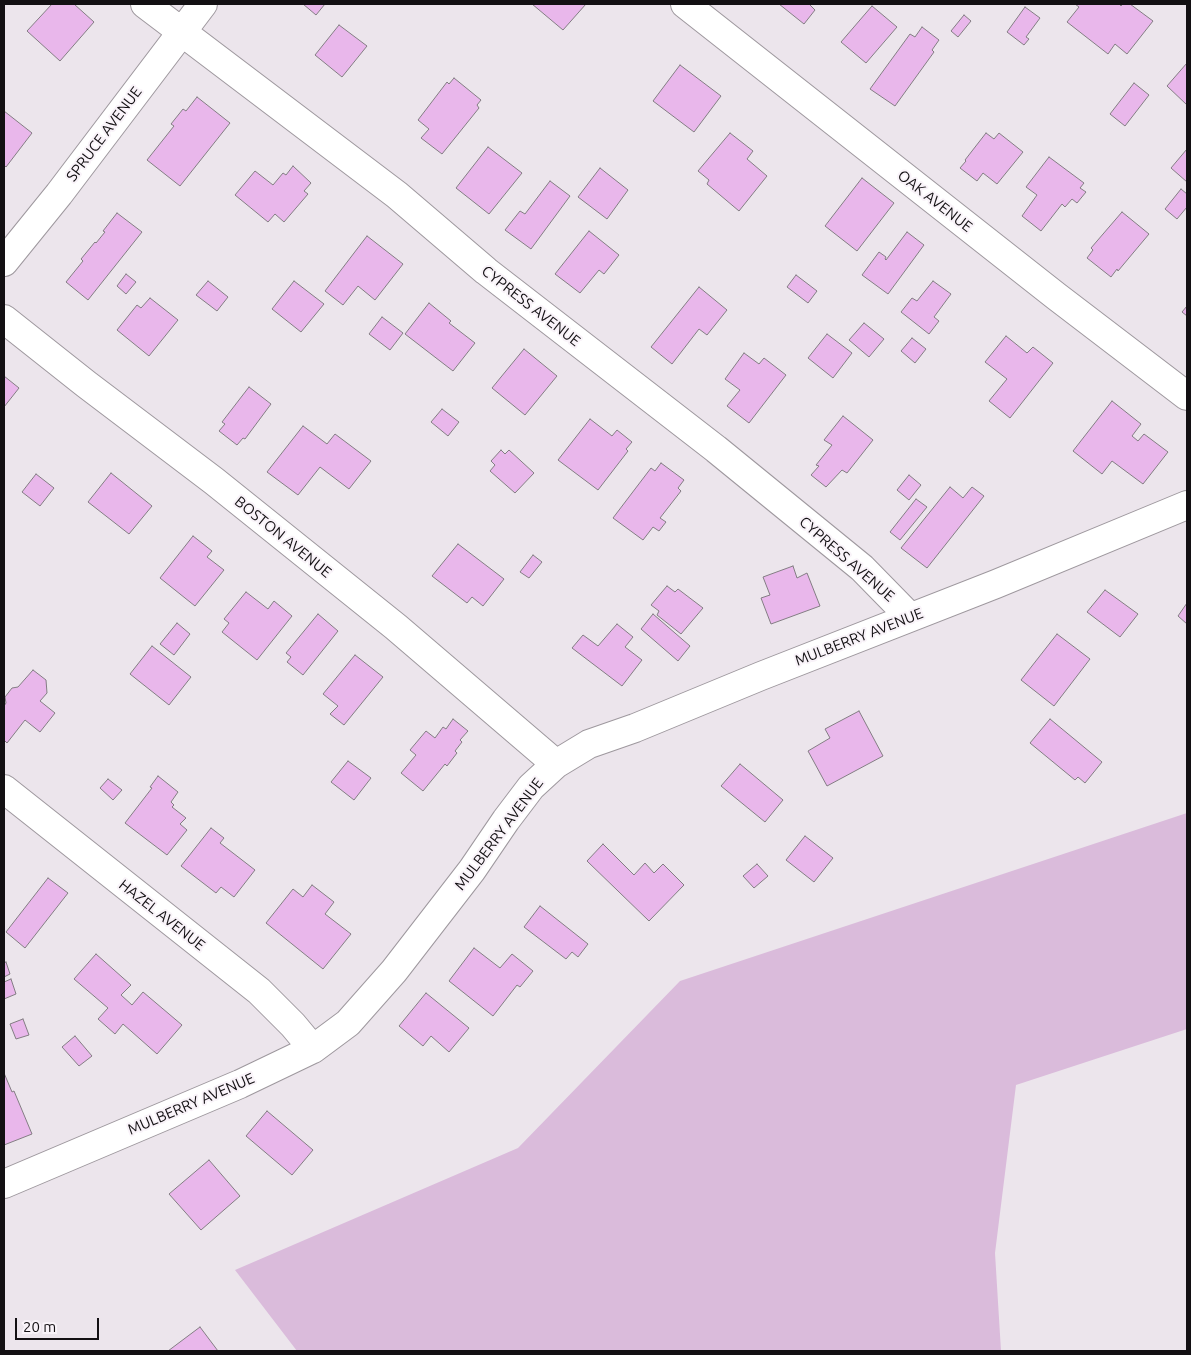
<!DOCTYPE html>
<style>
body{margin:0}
#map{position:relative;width:1191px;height:1355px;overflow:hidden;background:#ece5ec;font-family:Ubuntu,sans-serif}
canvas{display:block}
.frame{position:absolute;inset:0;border:5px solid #131013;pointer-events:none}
.scale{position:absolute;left:15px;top:1318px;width:84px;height:22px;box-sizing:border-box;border:2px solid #131013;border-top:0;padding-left:6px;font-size:15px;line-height:18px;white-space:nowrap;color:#131013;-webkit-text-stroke:4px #f9f3f9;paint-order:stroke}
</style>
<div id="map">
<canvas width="1191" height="1355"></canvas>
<div class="frame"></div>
<div class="scale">20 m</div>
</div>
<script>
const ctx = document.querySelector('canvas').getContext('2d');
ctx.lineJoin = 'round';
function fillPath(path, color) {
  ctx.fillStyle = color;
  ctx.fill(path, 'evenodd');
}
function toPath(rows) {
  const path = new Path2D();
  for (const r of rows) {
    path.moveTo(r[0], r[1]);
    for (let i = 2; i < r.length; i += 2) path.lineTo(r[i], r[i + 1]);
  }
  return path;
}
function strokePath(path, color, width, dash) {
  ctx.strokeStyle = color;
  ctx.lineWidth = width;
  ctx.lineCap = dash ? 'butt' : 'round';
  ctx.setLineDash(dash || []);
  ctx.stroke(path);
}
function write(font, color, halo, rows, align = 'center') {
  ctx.font = font + ' Ubuntu,sans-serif';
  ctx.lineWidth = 4;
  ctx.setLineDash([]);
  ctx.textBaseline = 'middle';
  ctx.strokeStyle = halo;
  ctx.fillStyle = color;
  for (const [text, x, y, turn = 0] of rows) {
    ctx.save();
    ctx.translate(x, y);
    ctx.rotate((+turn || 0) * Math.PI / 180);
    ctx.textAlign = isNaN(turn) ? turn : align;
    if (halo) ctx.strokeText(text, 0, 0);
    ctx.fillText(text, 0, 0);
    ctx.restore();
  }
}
fillPath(toPath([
 [1187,813,1187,1029,1016,1085,995,1253,1001,1351,297,1351,235,1270,518,1148,680,981]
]), '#dabbdb');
const building = toPath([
 [52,4,74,4,94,22,60,61,27,31,52,4],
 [303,4,325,4,316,15,303,4],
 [532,4,586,4,563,30,532,4],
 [779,4,811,4,810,5,815,10,804,24,779,4],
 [1075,4,1119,4,1121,6,1123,4,1130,4,1153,21,1127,54,1115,44,1108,54,1067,22,1079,7,1075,4],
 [872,6,897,27,866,63,841,42,872,6],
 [1025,7,1040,18,1026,37,1029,39,1024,45,1007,32,1025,7],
 [964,15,971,21,958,37,951,31,964,15],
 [339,25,367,46,342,77,315,55,339,25],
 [922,27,939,40,932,50,934,52,895,106,870,89,910,34,915,37,922,27],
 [1187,63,1187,105,1167,86,1187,63],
 [680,65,721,96,694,132,653,101,680,65],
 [454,78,481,100,477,105,479,108,442,154,421,138,429,129,418,120,447,82,449,84,454,78],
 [1134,83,1149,95,1125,126,1110,114,1134,83],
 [197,97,230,123,180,186,147,160,174,126,171,124,183,109,186,111,197,97],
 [4,111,32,133,6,167,4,165,4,111],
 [730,133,753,151,747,159,767,176,739,211,707,184,709,180,698,171,730,133],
 [986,133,994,139,999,133,1023,152,997,184,983,173,977,181,960,168,966,161,965,160,986,133],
 [488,147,522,173,489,214,456,188,488,147],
 [1187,149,1187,182,1171,168,1187,149],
 [1049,157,1084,183,1080,188,1086,192,1077,203,1072,199,1065,207,1062,204,1041,231,1022,216,1037,195,1026,187,1049,157],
 [293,166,311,183,304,191,308,194,284,222,275,214,268,222,235,195,255,171,273,185,283,173,286,175,293,166],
 [600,168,628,190,607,219,578,197,600,168],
 [862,178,894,203,857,251,825,226,862,178],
 [550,181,570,196,531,249,505,230,520,211,525,214,550,181],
 [1181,189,1187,194,1187,207,1177,219,1165,209,1181,189],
 [1122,212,1149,234,1118,271,1117,269,1111,277,1087,258,1093,250,1091,248,1122,212],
 [117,213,142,232,88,300,66,282,83,261,81,259,95,242,96,243,105,232,103,231,117,213],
 [589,231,619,255,604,274,599,270,580,293,555,274,589,231],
 [907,232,924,245,888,294,862,275,879,252,886,257,885,259,886,260,907,232],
 [367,236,403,264,375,300,358,286,343,305,325,291,367,236],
 [126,274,136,282,126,294,117,286,126,274],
 [796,275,817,291,808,303,787,287,796,275],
 [208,281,228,297,217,311,196,295,208,281],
 [294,281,324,304,301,332,272,309,294,281],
 [933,281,951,294,934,317,939,321,929,334,901,312,912,298,917,301,933,281],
 [699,287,727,310,707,335,699,329,672,364,651,347,699,287],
 [150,298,178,320,149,356,117,330,137,305,141,308,150,298],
 [429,303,451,321,449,323,475,343,453,371,405,334,429,303],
 [1187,306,1187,316,1182,312,1187,306],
 [382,317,403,333,390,350,369,334,382,317],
 [864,323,884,339,869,357,849,340,864,323],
 [827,334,852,353,833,378,808,358,827,334],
 [1006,336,1027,353,1033,347,1053,363,1010,418,989,401,1007,379,985,362,1006,336],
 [912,338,926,349,915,363,901,351,912,338],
 [524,349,557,376,525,415,492,388,524,349],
 [744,353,759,364,764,358,786,375,749,423,727,406,740,390,725,379,744,353],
 [4,376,19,388,4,407,4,376],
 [249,387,271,404,245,439,243,438,237,445,219,431,225,424,222,422,249,387],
 [1112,401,1141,424,1132,436,1138,441,1144,434,1168,452,1143,484,1112,461,1102,474,1073,451,1112,401],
 [442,409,459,422,448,436,431,422,442,409],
 [843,416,873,440,847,473,842,470,826,487,811,475,819,466,816,465,832,445,824,440,843,416],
 [590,419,612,436,617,430,632,442,626,449,628,451,598,490,558,460,590,419],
 [303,426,327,444,335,434,371,461,349,489,320,467,298,495,267,472,303,426],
 [501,450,505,454,509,450,534,473,515,493,490,471,495,465,491,461,501,450],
 [661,463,684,480,678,488,681,491,660,518,666,522,659,531,653,527,643,540,613,518,651,468,655,471,661,463],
 [111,473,152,506,129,534,88,502,111,473],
 [36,474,54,488,40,506,22,492,36,474],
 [909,475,921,485,909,500,897,490,909,475],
 [950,487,963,498,972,487,984,496,927,568,901,548,950,487],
 [916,499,927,507,900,540,890,532,916,499],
 [193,536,212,551,207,557,224,570,195,606,160,578,193,536],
 [458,544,504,579,483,606,472,597,467,603,432,576,458,544],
 [533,555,542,562,529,578,520,572,533,555],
 [793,566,797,578,807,573,820,606,771,624,761,598,770,595,763,577,793,566],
 [667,586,675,592,678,589,703,608,681,634,657,615,659,611,651,605,667,586],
 [1105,590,1138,614,1120,637,1087,612,1105,590],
 [246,592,268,609,274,601,292,616,257,660,222,632,229,623,224,619,246,592],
 [1187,603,1187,624,1178,616,1187,603],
 [318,614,338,631,303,675,287,662,291,657,286,653,318,614],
 [653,614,690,646,678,661,641,629,653,614],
 [177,623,190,634,174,655,160,644,177,623],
 [617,624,633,637,625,647,642,660,622,686,572,648,583,635,598,646,617,624],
 [1057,634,1090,659,1054,706,1021,680,1057,634],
 [152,646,191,677,169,705,130,674,152,646],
 [355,655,383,677,344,725,330,714,338,706,323,694,355,655],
 [33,670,46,680,47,693,40,701,55,713,40,732,25,720,7,743,4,740,4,706,6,703,5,697,12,688,18,687,33,670],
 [859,711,883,756,827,786,808,751,830,738,825,729,859,711],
 [453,719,468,731,460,740,462,742,455,751,457,753,447,766,445,764,423,791,401,773,416,755,410,750,426,731,435,738,443,727,446,729,453,719],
 [1050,719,1102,762,1085,783,1078,777,1075,780,1030,743,1050,719],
 [348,761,371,778,354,800,331,782,348,761],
 [740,764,783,800,765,822,721,786,740,764],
 [158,776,178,792,171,802,174,805,172,807,186,818,180,824,187,830,167,855,125,823,152,788,150,787,158,776],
 [108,779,122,790,113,800,100,788,108,779],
 [211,828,224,838,220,843,255,870,234,897,221,887,216,893,181,866,211,828],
 [805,836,833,858,814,882,786,860,805,836],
 [603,844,634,875,645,863,654,873,663,864,684,885,649,921,587,861,603,844],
 [757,864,768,876,754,888,743,876,757,864],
 [48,878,68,893,25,948,6,932,48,878],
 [312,885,334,902,325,914,351,934,323,969,266,923,293,889,303,897,312,885],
 [540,906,588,944,578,957,572,952,566,959,524,927,540,906],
 [474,948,500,968,512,954,533,971,520,987,517,985,493,1016,449,981,474,948],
 [96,954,131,985,121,995,132,1005,143,992,182,1025,157,1054,123,1024,115,1034,98,1019,108,1008,74,979,96,954],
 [6,962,10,974,4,977,4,963,6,962],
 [11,979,16,994,4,999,4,982,11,979],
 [426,993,469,1028,449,1052,431,1036,423,1046,399,1026,426,993],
 [23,1019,29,1035,16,1039,10,1024,23,1019],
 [75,1036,92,1056,79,1066,62,1047,75,1036],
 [4,1073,12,1092,14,1091,32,1134,4,1145,4,1073],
 [267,1111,313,1150,292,1175,246,1136,267,1111],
 [209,1160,240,1196,201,1230,169,1194,209,1160],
 [200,1327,218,1351,168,1351,200,1327]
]);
fillPath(building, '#e9b7eb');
strokePath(building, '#837d83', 1);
const minor = toPath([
 [145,4,397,195,486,271,716,449,862,568,910,617],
 [685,4,1056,296,1187,396],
 [4,262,59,194,203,4],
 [4,319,86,384,214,481,396,627,556,764],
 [4,789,259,991,293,1025,313,1049],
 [4,1184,240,1084,313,1049,348,1023,394,971,472,870,506,820,531,787,556,764,589,744,635,728,761,676,996,584,1187,505]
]);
strokePath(minor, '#9e989e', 30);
strokePath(minor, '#fff', 28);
write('15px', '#131013', '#f9f3f9', [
 ["SPRUCE AVENUE",104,134,-53],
 ["OAK AVENUE",935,201,38],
 ["CYPRESS AVENUE",531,306,38],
 ["BOSTON AVENUE",283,537,39],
 ["CYPRESS AVENUE",847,559,41],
 ["MULBERRY AVENUE",859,637,-21],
 ["MULBERRY AVENUE",499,834,-53],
 ["HAZEL AVENUE",162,915,38],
 ["MULBERRY AVENUE",191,1104,-23]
]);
</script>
